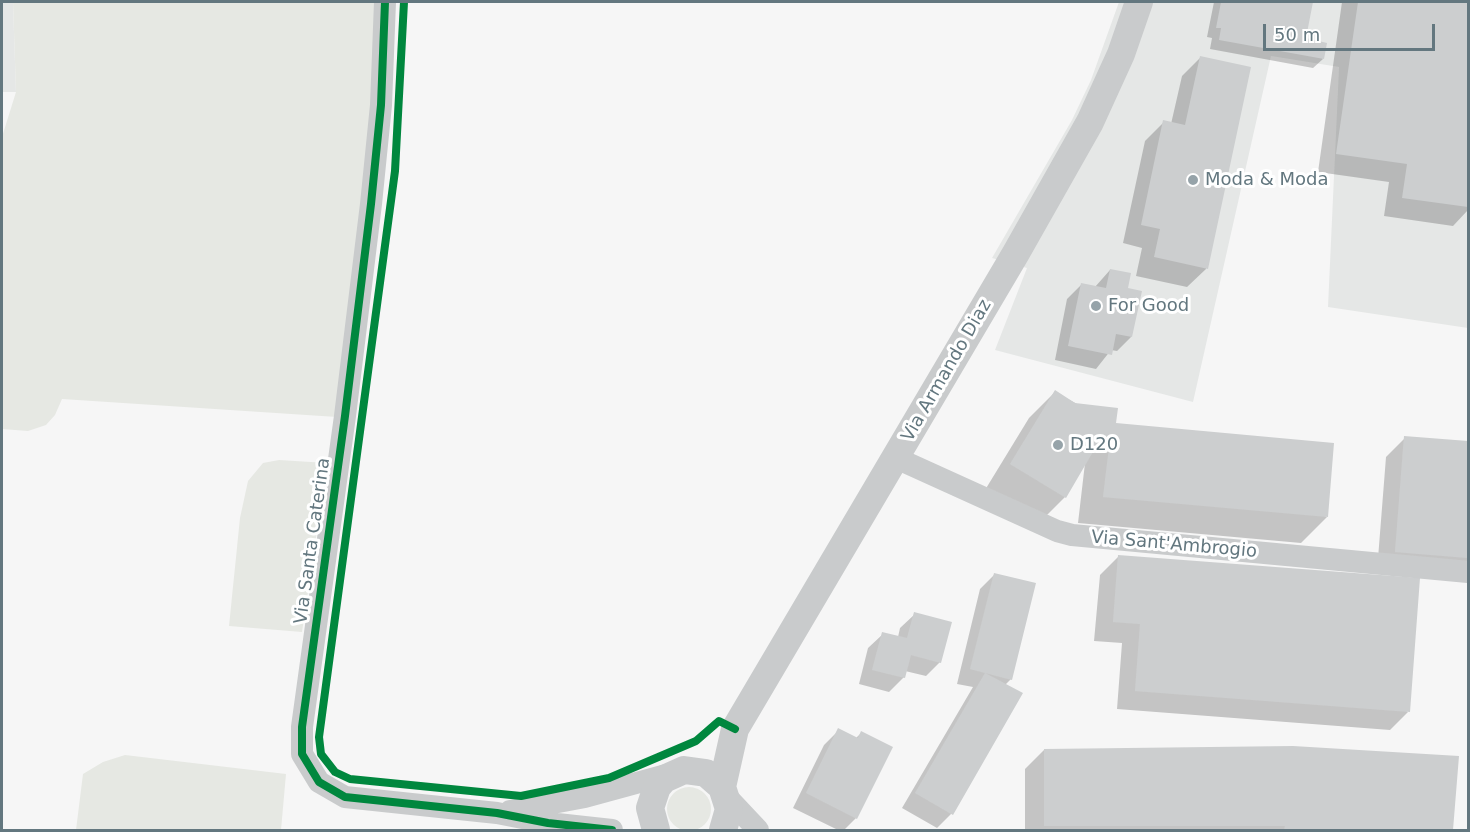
<!DOCTYPE html>
<style>
body{margin:0}
#map{position:relative;width:1470px;height:832px;overflow:hidden;background:#f6f6f6;font-family:"DejaVu Sans",sans-serif}
canvas{display:block}
.frame{position:absolute;inset:0;border:3px solid #63777f;pointer-events:none}
.scale{position:absolute;left:1263px;top:24px;width:172px;height:27px;box-sizing:border-box;border:3px solid #63777f;border-top:0;padding-left:8px;font-size:18px;line-height:21px;white-space:nowrap;color:#63777f;-webkit-text-stroke:4px #fff;paint-order:stroke}
</style>
<div id="map">
<canvas width="1470" height="832"></canvas>
<div class="frame"></div>
<div class="scale">50 m</div>
</div>
<script>
const ctx = document.querySelector('canvas').getContext('2d');
ctx.lineJoin = 'round';
function fillPath(path, color) {
  ctx.fillStyle = color;
  ctx.fill(path, 'evenodd');
}
function toPath(rows) {
  const path = new Path2D();
  for (const r of rows) {
    if (r.length === 3) {
      path.moveTo(r[0] + r[2], r[1]);
      path.arc(r[0], r[1], r[2], 0, 2 * Math.PI);
      continue;
    }
    path.moveTo(r[0], r[1]);
    for (let i = 2; i < r.length; i += 2) path.lineTo(r[i], r[i + 1]);
  }
  return path;
}
function strokePath(path, color, width, dash) {
  ctx.strokeStyle = color;
  ctx.lineWidth = width;
  ctx.lineCap = dash ? 'butt' : 'round';
  ctx.setLineDash(dash || []);
  ctx.stroke(path);
}
function write(font, color, halo, rows, align = 'center') {
  ctx.font = font + ' "DejaVu Sans",sans-serif';
  ctx.lineWidth = 6;
  ctx.setLineDash([]);
  ctx.textBaseline = 'middle';
  ctx.strokeStyle = halo;
  ctx.fillStyle = color;
  for (const [text, x, y, turn = 0] of rows) {
    ctx.save();
    ctx.translate(x, y);
    ctx.rotate((+turn || 0) * Math.PI / 180);
    ctx.textAlign = isNaN(turn) ? turn : align;
    if (halo) ctx.strokeText(text, 0, 0);
    ctx.fillText(text, 0, 0);
    ctx.restore();
  }
}
fillPath(toPath([
 [2,2,13,2,16,92,2,92],
 [1119,2,1468,2,1468,328,1328,307,1339,67,1271,56,1193,402,995,350,1027,268,992,258,1072,120,1091,80]
]), '#e5e7e6');
fillPath(toPath([
 [13,2,380,2,375,104,337,417,62,399,55,415,46,425,28,431,2,429,2,137,16,92],
 [279,460,327,463,302,632,229,626,240,518,248,481,263,463],
 [125,755,286,774,281,830,76,830,83,774,103,762],
 [689,809,22]
]), '#e6e8e3');
fillPath(toPath([
 [1214,2,1312,2,1304,38,1323,59,1313,68,1210,49,1212,38,1207,37],
 [1342,2,1468,2,1468,210,1453,226,1384,216,1389,182,1318,172],
 [1201,57,1206,269,1187,287,1136,276,1142,248,1123,243,1145,141,1164,122,1171,124,1182,76],
 [1110,270,1126,289,1131,337,1117,351,1111,350,1096,369,1055,360,1067,299,1082,284,1095,287],
 [1055,392,1114,424,1327,517,1301,543,1078,523,1085,463,1065,497,1039,523,985,490,1029,418],
 [1405,438,1468,443,1468,569,1377,571,1386,457],
 [1119,556,1408,712,1390,730,1117,709,1122,643,1094,641,1100,575],
 [994,575,1011,679,1005,685,951,814,937,828,902,808,973,687,957,684,980,589],
 [915,614,940,662,926,676,905,671,904,677,889,692,859,684,868,648,883,634,898,637,900,628],
 [839,730,855,739,862,732,856,818,844,830,838,830,793,808,824,745],
 [1044,750,1457,757,1452,830,1025,830,1025,769]
]), '#0003');
fillPath(toPath([
 [1221,2,1313,2,1306,38,1327,43,1324,59,1219,40,1221,28,1216,28],
 [1358,2,1468,2,1468,207,1402,198,1407,164,1336,154],
 [1200,56,1251,67,1208,269,1154,257,1160,229,1141,225,1163,120,1185,125],
 [1110,269,1131,273,1128,288,1142,291,1132,337,1116,334,1112,355,1068,346,1081,283,1106,288],
 [1055,390,1075,403,1118,408,1116,423,1334,443,1328,517,1103,497,1110,439,1101,438,1066,498,1010,464],
 [1404,436,1468,441,1468,558,1395,552],
 [1118,555,1420,578,1410,712,1135,691,1140,624,1113,622],
 [994,573,1036,583,1012,680,970,669],
 [914,612,952,622,941,663,911,655,905,678,872,670,882,632,907,638],
 [985,673,1023,693,953,815,915,793],
 [838,728,858,738,861,731,893,747,857,819,806,793],
 [1293,746,1459,756,1453,830,1284,830,1285,826,1044,826,1044,749]
]), '#cccecf');
strokePath(toPath([
 [385,2,381,105,371,204,345,416,302,727,302,754,319,782,345,797,497,813,548,823,612,830],
 [896,458,1057,531,1072,535,1468,572],
 [727,797,758,830],
 [510,811,585,797,673,773]
]), '#c9cbcc', 22);
strokePath(toPath([
 [722,787,735,729,1016,253,1090,122,1121,54,1139,2],
 [656,830,650,808,657,787,664,779,684,770,706,773,722,787,729,809,723,830]
]), '#c9cbcc', 28);
strokePath(toPath([
 [385,2,381,105,371,204,345,416,302,727,302,754,319,782,345,797,497,813,548,823,612,830],
 [404,2,395,171,319,737,321,754,335,772,350,779,521,796,609,778,696,741,719,721,735,729]
]), '#00873e', 8);
for (const [x, y, r, color] of [
 [1193,180,6,"#96a3a9"],
 [1096,306,6,"#96a3a9"],
 [1058,445,6,"#96a3a9"]
]) {
  const dot = new Path2D();
  dot.arc(x, y, r, 0, 2 * Math.PI);
  ctx.fillStyle = color;
  ctx.fill(dot);
  strokePath(dot, '#fff', 2);
}
write('18px', '#63777f', '#fff', [
 ["Moda & Moda",1205,180],
 ["For Good",1108,306],
 ["D120",1070,445]
], 'left');
write('18px', '#63777f', '#fff', [
 ["Via Armando Diaz",947,371,-60],
 ["Via Santa Caterina",313,541,-82],
 ["Via Sant'Ambrogio",1174,545,5]
]);
</script>
